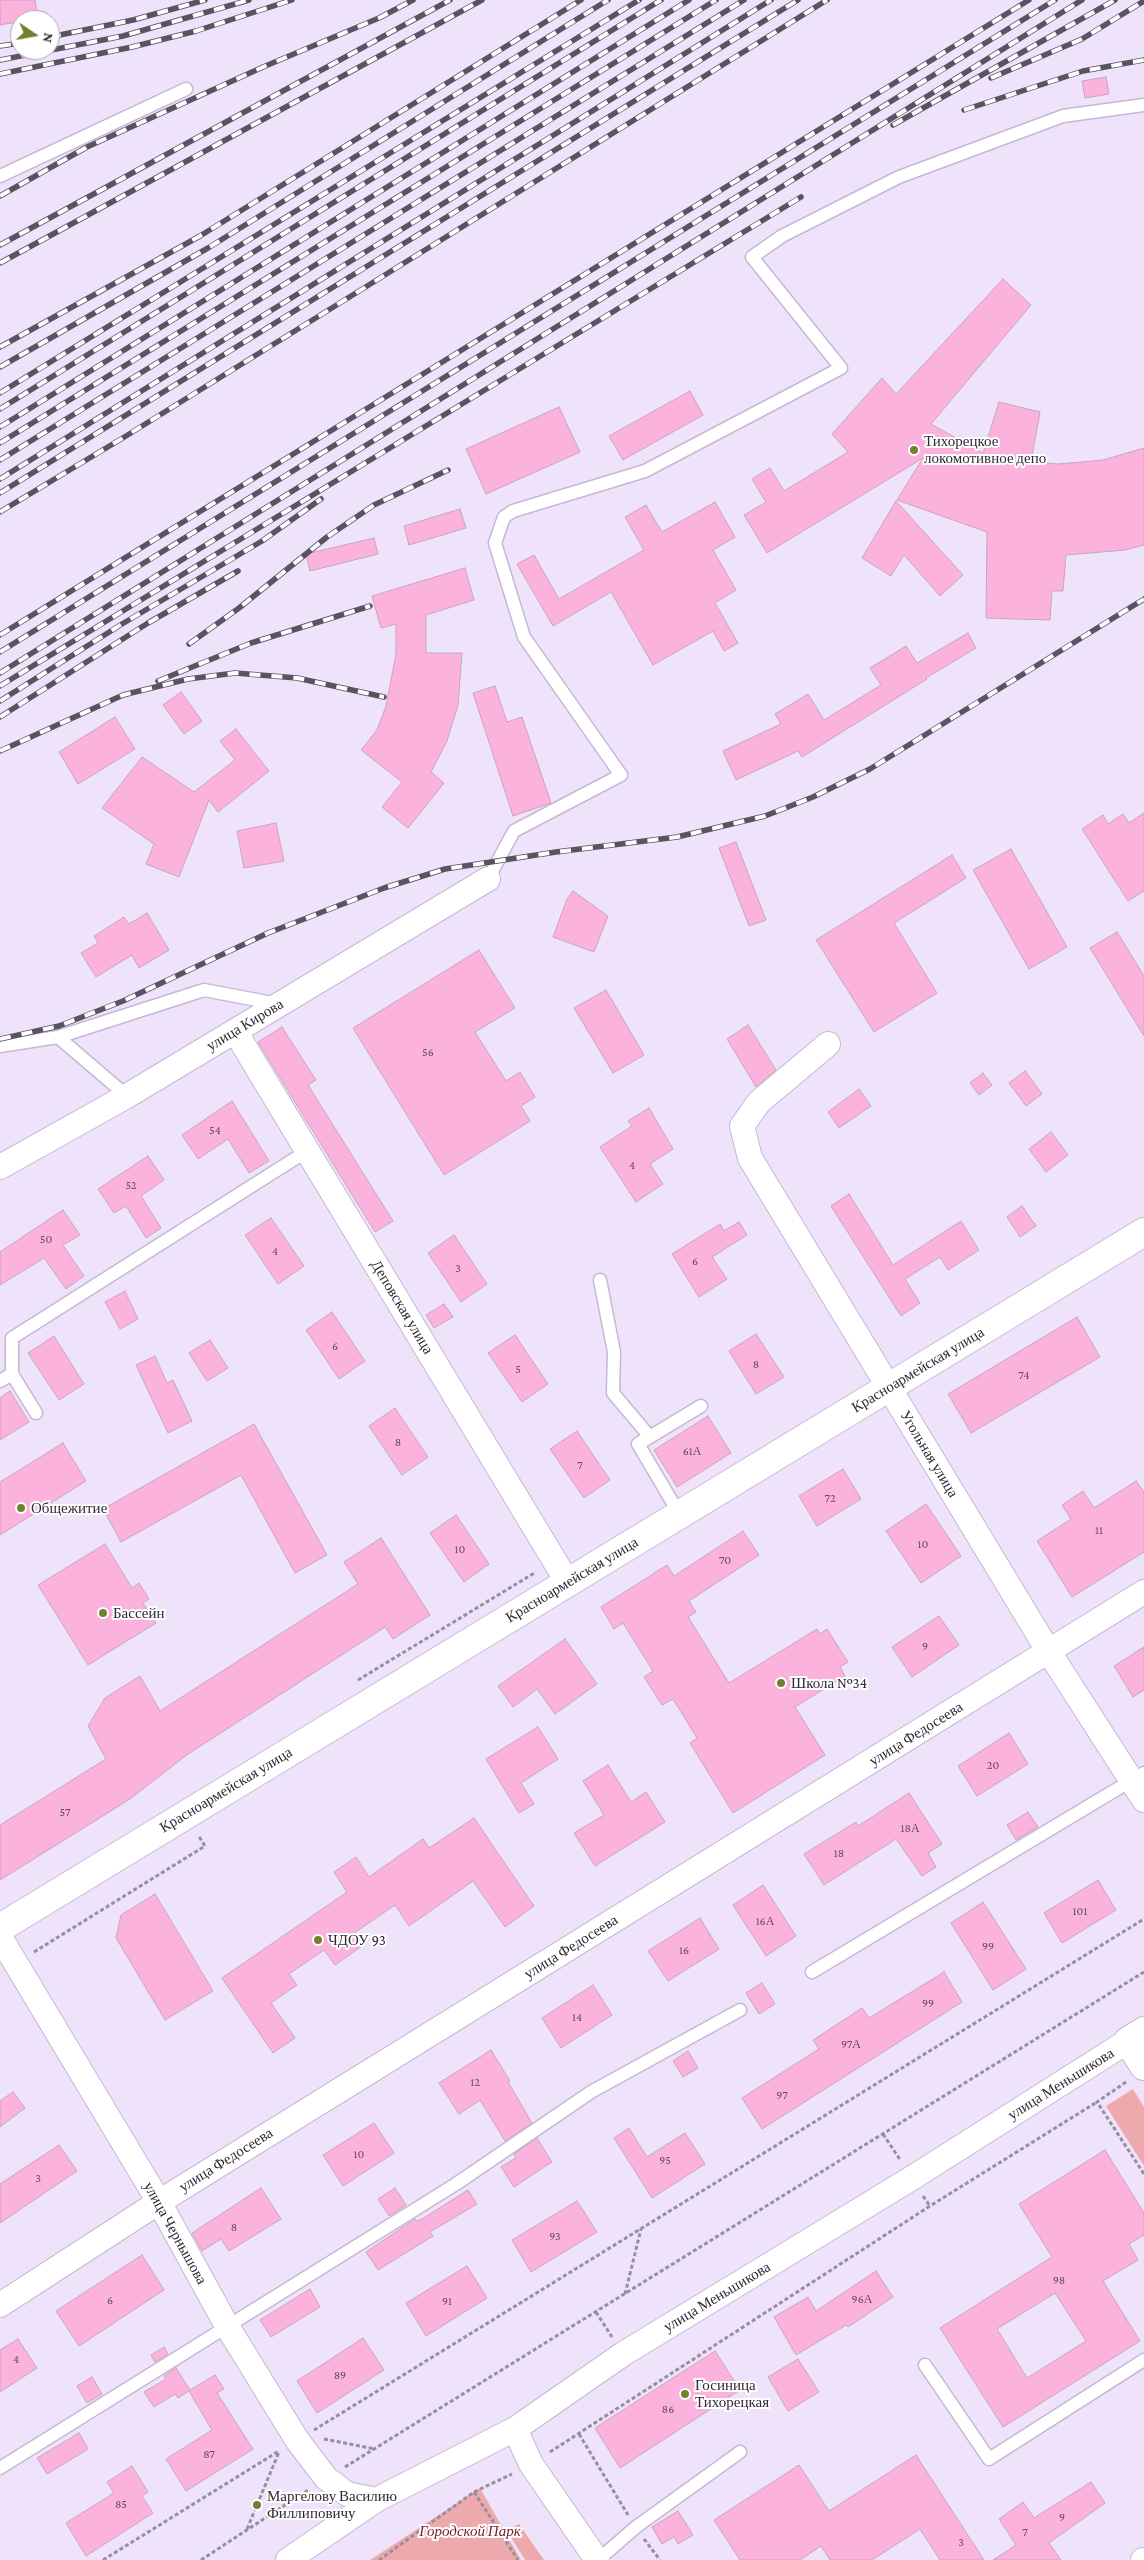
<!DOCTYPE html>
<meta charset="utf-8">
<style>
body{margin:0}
#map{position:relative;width:1144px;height:2560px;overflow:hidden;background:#efe3fb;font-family:"Crimson Pro",serif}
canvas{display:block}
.north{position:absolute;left:10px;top:10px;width:50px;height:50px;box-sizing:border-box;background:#fff;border:1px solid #aca9ae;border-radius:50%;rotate:102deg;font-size:14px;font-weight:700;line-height:20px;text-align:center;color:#2f2934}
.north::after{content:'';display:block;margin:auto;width:18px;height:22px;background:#72812f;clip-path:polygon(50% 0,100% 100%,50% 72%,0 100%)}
</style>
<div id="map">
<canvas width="1144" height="2560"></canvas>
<div class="north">N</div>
</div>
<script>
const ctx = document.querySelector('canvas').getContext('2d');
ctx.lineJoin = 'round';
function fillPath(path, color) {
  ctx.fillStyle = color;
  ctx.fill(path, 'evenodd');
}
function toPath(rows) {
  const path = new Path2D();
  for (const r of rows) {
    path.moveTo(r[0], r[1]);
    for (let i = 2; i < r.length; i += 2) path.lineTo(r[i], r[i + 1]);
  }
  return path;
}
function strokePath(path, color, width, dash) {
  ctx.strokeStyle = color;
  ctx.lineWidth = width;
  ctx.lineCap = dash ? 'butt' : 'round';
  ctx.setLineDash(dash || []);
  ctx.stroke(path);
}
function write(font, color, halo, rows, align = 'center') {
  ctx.font = font + ' "Crimson Pro",serif';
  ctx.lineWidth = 4;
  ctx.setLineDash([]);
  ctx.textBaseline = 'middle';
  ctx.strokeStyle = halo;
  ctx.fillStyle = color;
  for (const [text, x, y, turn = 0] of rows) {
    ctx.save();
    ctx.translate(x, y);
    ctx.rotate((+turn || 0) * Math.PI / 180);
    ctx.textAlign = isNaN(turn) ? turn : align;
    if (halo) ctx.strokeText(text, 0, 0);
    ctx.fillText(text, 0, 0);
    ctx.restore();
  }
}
fillPath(toPath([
 [1133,2089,1144,2107,1144,2166,1106,2106],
 [480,2488,521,2560,370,2560],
 [519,2524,544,2560,525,2560,507,2531]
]), '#eda9ac');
const building = toPath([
 [0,0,35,0,38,18,0,25,0,0],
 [1106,77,1109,94,1085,98,1082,81,1106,77],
 [1003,279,1031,305,931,424,983,453,999,402,1040,412,1031,462,1058,464,1103,460,1144,448,1144,545,1125,550,1066,555,1063,591,1052,591,1050,620,986,618,987,532,897,500,923,458,767,553,744,515,766,502,752,479,770,468,784,491,848,452,832,434,882,378,896,394,1003,279],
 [690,391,703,415,623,460,609,436,690,391],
 [559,407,580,452,486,494,466,449,559,407],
 [896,501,963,575,940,596,904,555,891,576,862,558,896,501],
 [715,502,735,537,713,550,736,590,715,603,738,643,724,651,713,631,653,665,611,592,553,626,517,564,534,555,559,599,644,550,625,517,646,505,662,532,715,502],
 [460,509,466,528,409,545,404,526,460,509],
 [374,538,378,554,310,571,306,554,374,538],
 [465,568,474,600,426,615,426,653,462,653,458,705,447,741,431,772,444,783,408,828,382,807,402,782,361,750,377,730,386,706,396,654,396,624,381,628,372,596,465,568],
 [968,633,976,648,926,678,927,679,802,757,798,751,736,780,723,751,781,724,775,714,808,694,824,720,881,685,870,668,906,646,917,663,968,633],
 [495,686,507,722,522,717,551,803,513,816,473,693,495,686],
 [181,692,202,721,184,734,163,705,181,692],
 [115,717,135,749,78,784,59,752,115,717],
 [236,729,269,771,218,812,209,800,179,877,146,864,154,844,102,808,142,757,194,792,235,760,220,741,236,729],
 [1144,813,1144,891,1128,901,1082,829,1103,815,1108,824,1123,814,1129,823,1144,813],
 [276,823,284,861,244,868,237,831,276,823],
 [736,842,766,920,749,926,719,848,736,842],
 [1011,849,1067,947,1029,969,973,870,1011,849],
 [952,855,966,878,894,923,937,993,874,1032,816,940,952,855],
 [573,891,608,916,594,952,553,937,567,899,573,891],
 [147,913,169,950,139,968,132,955,96,977,81,953,98,943,94,936,124,917,129,924,147,913],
 [1117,932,1144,976,1144,1036,1090,948,1117,932],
 [479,950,515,1008,475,1032,506,1081,520,1072,535,1097,521,1106,530,1121,444,1175,353,1028,479,950],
 [606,990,644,1055,613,1073,574,1008,606,990],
 [748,1025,776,1070,756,1087,727,1039,748,1025],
 [282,1027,316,1080,308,1085,393,1221,375,1232,258,1042,282,1027],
 [1025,1071,1042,1094,1026,1106,1009,1083,1025,1071],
 [983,1073,992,1085,979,1095,970,1083,983,1073],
 [859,1089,871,1106,839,1128,828,1112,859,1089],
 [232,1101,269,1161,249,1173,228,1139,198,1159,182,1135,232,1101],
 [649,1108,673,1149,650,1164,663,1184,636,1202,600,1147,632,1126,628,1121,649,1108],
 [1051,1132,1068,1155,1046,1172,1029,1149,1051,1132],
 [148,1156,164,1180,141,1196,161,1228,146,1238,126,1206,114,1213,98,1189,148,1156],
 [849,1194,893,1265,961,1221,979,1250,948,1270,940,1257,905,1279,920,1303,901,1316,831,1206,849,1194],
 [1022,1206,1036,1226,1020,1237,1007,1217,1022,1206],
 [63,1210,80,1235,63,1245,84,1276,66,1289,44,1258,0,1285,0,1252,63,1210],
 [271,1218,304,1266,278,1284,245,1235,271,1218],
 [739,1222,747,1235,712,1257,727,1279,699,1297,672,1254,720,1224,724,1231,739,1222],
 [454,1235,487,1284,461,1302,428,1253,454,1235],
 [125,1291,138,1319,120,1329,105,1302,125,1291],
 [444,1304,453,1317,434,1328,426,1315,444,1304],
 [332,1312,365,1361,339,1379,306,1330,332,1312],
 [1077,1317,1100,1357,971,1433,948,1394,1077,1317],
 [756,1334,784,1377,756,1394,729,1351,756,1334],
 [515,1335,548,1384,522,1402,488,1353,515,1335],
 [54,1336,84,1384,59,1400,28,1353,54,1336],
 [210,1340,228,1368,207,1381,189,1353,210,1340],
 [155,1356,167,1383,173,1380,192,1421,168,1433,136,1365,155,1356],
 [10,1391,29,1422,0,1440,0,1398,10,1391],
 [395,1408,428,1457,402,1475,369,1426,395,1408],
 [708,1416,731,1453,677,1487,654,1450,708,1416],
 [254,1424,327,1555,295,1573,241,1475,121,1542,103,1509,254,1424],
 [577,1431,610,1480,584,1498,550,1449,577,1431],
 [63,1443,86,1481,0,1535,0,1482,63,1443],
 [843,1469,861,1499,817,1526,799,1496,843,1469],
 [1136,1481,1144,1492,1144,1552,1072,1597,1037,1541,1071,1519,1062,1505,1083,1491,1094,1508,1136,1481],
 [926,1504,961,1556,921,1583,886,1531,926,1504],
 [456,1515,489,1564,464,1582,430,1533,456,1515],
 [743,1531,759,1555,689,1601,696,1612,688,1617,729,1683,817,1629,820,1634,827,1629,848,1662,840,1667,845,1676,795,1707,825,1755,733,1813,690,1743,697,1738,673,1699,662,1705,644,1677,653,1671,623,1623,614,1629,601,1607,667,1565,674,1576,743,1531],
 [381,1538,430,1615,393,1639,385,1627,188,1754,130,1799,0,1880,0,1825,106,1759,88,1726,105,1698,140,1676,160,1711,358,1584,344,1562,381,1538],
 [105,1544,132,1588,139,1583,149,1599,143,1603,156,1623,88,1665,38,1585,105,1544],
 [939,1616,959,1645,912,1677,892,1647,939,1616],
 [565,1639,597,1684,555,1714,537,1689,513,1707,498,1686,565,1639],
 [1144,1647,1144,1690,1133,1697,1114,1666,1144,1647],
 [538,1727,558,1759,521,1783,534,1804,519,1813,486,1759,538,1727],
 [1009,1733,1028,1764,977,1796,958,1766,1009,1733],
 [608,1765,631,1802,646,1792,665,1822,595,1866,574,1833,604,1815,583,1781,608,1765],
 [909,1793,942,1844,928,1853,936,1867,922,1876,896,1839,824,1885,804,1854,856,1822,858,1826,909,1793],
 [1028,1812,1038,1827,1016,1840,1007,1825,1028,1812],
 [474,1818,534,1906,505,1927,473,1881,409,1926,395,1905,354,1933,362,1946,335,1965,324,1950,289,1974,297,1985,271,2003,295,2038,273,2053,222,1978,347,1892,334,1872,356,1857,369,1877,423,1839,429,1848,474,1818],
 [1098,1880,1116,1910,1062,1943,1044,1913,1098,1880],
 [763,1885,796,1936,766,1956,733,1905,763,1885],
 [155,1894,213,1991,165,2020,116,1938,121,1915,155,1894],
 [983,1902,1026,1969,993,1990,951,1923,983,1902],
 [700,1918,719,1949,668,1981,648,1951,700,1918],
 [944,1972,962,2002,762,2129,742,2098,819,2049,813,2040,862,2008,869,2018,944,1972],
 [762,1983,775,2004,759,2014,746,1993,762,1983],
 [593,1985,612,2015,561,2048,542,2018,593,1985],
 [491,2050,510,2081,508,2082,532,2123,505,2141,480,2100,459,2114,439,2083,491,2050],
 [688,2051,698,2068,683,2077,673,2061,688,2051],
 [13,2092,25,2108,0,2127,0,2101,13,2092],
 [374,2123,394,2153,343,2186,323,2155,374,2123],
 [629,2128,647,2157,685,2133,705,2164,652,2198,614,2138,629,2128],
 [537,2138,552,2162,514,2187,501,2167,516,2158,514,2154,537,2138],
 [59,2145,77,2171,0,2223,0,2184,59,2145],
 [1105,2150,1144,2213,1144,2235,1129,2244,1138,2260,1103,2281,1140,2341,1003,2427,940,2328,1052,2257,1019,2204,1105,2150],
 [1055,2293,1086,2341,1027,2378,997,2329,1055,2293],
 [261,2188,281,2219,229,2251,221,2239,202,2251,192,2233,261,2188],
 [395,2188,406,2205,389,2216,378,2199,395,2188],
 [468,2190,477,2204,430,2232,433,2236,378,2270,366,2252,415,2219,416,2221,422,2219,468,2190],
 [577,2201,597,2232,531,2272,512,2240,577,2201],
 [142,2255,164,2290,79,2346,56,2311,142,2255],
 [467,2266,487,2298,426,2336,406,2303,467,2266],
 [876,2271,893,2297,848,2327,846,2325,796,2355,774,2317,808,2297,816,2311,876,2271],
 [310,2289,320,2307,271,2337,260,2320,310,2289],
 [363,2338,384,2370,317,2413,297,2381,363,2338],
 [18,2339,37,2368,0,2392,0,2350,18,2339],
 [164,2347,168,2354,155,2362,151,2355,164,2347],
 [715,2351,740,2390,620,2468,595,2428,715,2351],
 [798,2359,819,2392,788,2411,768,2377,798,2359],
 [176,2368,190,2390,215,2375,224,2389,217,2393,253,2449,186,2491,166,2459,212,2430,189,2391,178,2398,175,2394,154,2407,144,2392,166,2379,164,2376,176,2368],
 [92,2377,102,2394,87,2403,77,2386,92,2377],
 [79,2433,88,2449,47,2474,37,2458,79,2433],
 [916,2455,984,2560,940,2560,920,2529,872,2560,830,2560,821,2546,800,2560,740,2560,714,2520,799,2465,829,2511,916,2455],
 [132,2466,148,2492,142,2496,153,2513,86,2556,66,2523,114,2493,107,2482,132,2466],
 [1091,2482,1105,2503,1049,2543,1061,2560,993,2560,1016,2545,999,2519,1023,2502,1034,2518,1091,2482],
 [678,2511,693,2535,678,2544,674,2537,662,2544,652,2527,678,2511]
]);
fillPath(building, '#fbb3de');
strokePath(building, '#c6a6b8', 1);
const lane = toPath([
 [0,176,186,89],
 [488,879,514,831,621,775,524,637,495,543,504,517,513,511,645,471,841,368,752,257,782,236,899,177,1063,116,1144,105],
 [58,1037,127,1096],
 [0,1046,58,1037,204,990,278,1004],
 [600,1280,614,1352,613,1393,650,1437],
 [12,1374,36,1413],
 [0,1381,12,1374,12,1338,307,1151],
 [680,1515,638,1444,701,1406],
 [812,1972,1144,1773],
 [925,2365,989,2459,1144,2360],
 [0,2468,456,2184,591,2092,740,2010],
 [598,2560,636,2527,740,2452]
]);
const street = toPath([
 [235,1031,568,1583],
 [828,1044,759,1102,742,1126,750,1158,1049,1652,1144,1800],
 [0,1167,127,1096,488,879],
 [0,1937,159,2202,227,2326,297,2440,326,2478,347,2494,376,2500],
 [0,2305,159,2202,1144,1592],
 [515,2429,531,2464,597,2560],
 [288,2560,376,2500,515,2429,623,2354,912,2178,1128,2041],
 [1143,2560,1144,2560]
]);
const secondary = toPath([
 [0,1928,1144,1232],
 [1144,2031,1128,2041,1144,2066]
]);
strokePath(lane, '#c6b7d5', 15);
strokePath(street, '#c6b7d5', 26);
strokePath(secondary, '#c6b7d5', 30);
strokePath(toPath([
 [358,1680,536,1572],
 [34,1952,205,1846,198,1835],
 [1126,2082,1097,2102,1144,2174],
 [883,2134,901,2161],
 [923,2196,930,2206],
 [625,2294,641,2229],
 [596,2312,612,2337],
 [314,2430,1144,1919],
 [579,2434,628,2515],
 [324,2439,375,2449],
 [550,2452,930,2206,1097,2102],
 [345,2467,1144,1972],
 [474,2492,512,2474],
 [247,2529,279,2452],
 [644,2539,660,2560],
 [103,2560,279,2451],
 [201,2560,308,2490],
 [379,2560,474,2492,518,2560]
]), '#978ea0', 3, [4, 2.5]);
strokePath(lane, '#fff', 12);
strokePath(street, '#fff', 24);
strokePath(secondary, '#fff', 28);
const rail = toPath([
 [50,37,133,20,205,0],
 [0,46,20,43],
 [0,60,123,36,249,0],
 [0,74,132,47,196,31,292,0],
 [991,78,1082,39,1144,1],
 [964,110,1083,71,1144,60],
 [893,125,1115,0],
 [0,196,87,147,263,67,379,18,413,0],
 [0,245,450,0],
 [0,263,482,0],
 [0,347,200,236,581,0],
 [0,367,208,248,608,0],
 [0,393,639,0],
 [0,409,661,0],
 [0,427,689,0],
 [0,443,716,0],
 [0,460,744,0],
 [0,479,771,0],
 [0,493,798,0],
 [0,512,126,436,827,0],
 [0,635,1029,0],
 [189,644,239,608,327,537,374,505,448,470],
 [0,652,1055,0],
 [0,673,1082,0],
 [158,681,251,643,370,606],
 [0,686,801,197],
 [0,701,122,624,262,541,321,499],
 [0,717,148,623,238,571],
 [0,751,123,695,188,679,235,673,297,678,384,697],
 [0,1039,59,1026,123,1001,268,933,384,888,445,869,556,852,677,837,765,816,813,797,870,769,1144,599]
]);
strokePath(rail, '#5a5361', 5.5);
strokePath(rail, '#fff', 4, [11]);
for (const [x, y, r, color] of [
 [914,450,5,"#72812f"],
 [21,1508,5,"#72812f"],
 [103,1613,5,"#72812f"],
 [781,1683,5,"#72812f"],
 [318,1940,5,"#72812f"],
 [685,2394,5,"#72812f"],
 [257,2505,5,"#72812f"]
]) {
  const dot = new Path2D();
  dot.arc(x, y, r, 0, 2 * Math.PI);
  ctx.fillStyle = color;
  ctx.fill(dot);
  strokePath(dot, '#fff', 2);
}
write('12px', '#624c5e', null, [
 ["56",428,1052],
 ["54",215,1130],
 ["4",632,1165],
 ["52",131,1185],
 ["50",46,1239],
 ["4",275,1251],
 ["6",695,1261],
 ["3",458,1268],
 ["6",335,1346],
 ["8",756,1364],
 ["5",518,1369],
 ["74",1024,1375],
 ["8",398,1442],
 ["61А",692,1451],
 ["7",580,1465],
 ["72",830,1498],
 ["11",1099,1530],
 ["10",923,1544],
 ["10",460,1549],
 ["70",725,1560],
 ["9",925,1646],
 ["20",993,1765],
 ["57",65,1812],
 ["18А",910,1828],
 ["18",839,1853],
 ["101",1080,1911],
 ["16А",765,1921],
 ["99",988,1946],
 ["16",684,1950],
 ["99",928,2003],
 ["14",577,2017],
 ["97А",851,2044],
 ["12",475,2082],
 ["97",782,2095],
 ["10",359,2154],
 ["95",665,2160],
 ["3",38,2178],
 ["8",234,2227],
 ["93",555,2236],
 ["98",1059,2280],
 ["96А",862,2299],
 ["6",110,2300],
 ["91",447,2301],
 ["4",16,2359],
 ["89",340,2375],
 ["86",668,2409],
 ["87",209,2454],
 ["85",121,2504],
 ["9",1062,2517],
 ["7",1025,2532],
 ["3",961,2542]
]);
write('15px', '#2f2934', '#fff', [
 ["Тихорецкое",924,441],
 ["локомотивное депо",924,458],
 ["Общежитие",31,1508],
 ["Бассейн",113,1613],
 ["Школа №34",791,1683],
 ["ЧДОУ 93",328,1940],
 ["Госиница",695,2385],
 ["Тихорецкая",695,2402],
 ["Маргелову Василию",267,2496],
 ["Филлиповичу",267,2513]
], 'left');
write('15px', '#2f2934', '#fff', [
 ["улица Кирова",245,1025,-31],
 ["Деповская улица",402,1307,59],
 ["Красноармейская улица",918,1370,-31],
 ["Угольная улица",929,1454,59],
 ["Красноармейская улица",572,1580,-31],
 ["улица Федосеева",916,1734,-32],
 ["Красноармейская улица",226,1790,-31],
 ["улица Федосеева",571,1947,-32],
 ["улица Меньшикова",1061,2084,-32],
 ["улица Федосеева",226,2160,-32],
 ["улица Чернышова",175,2233,61],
 ["улица Меньшикова",717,2297,-31]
]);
write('italic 15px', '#751b2a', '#fff', [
 ["Городской Парк",470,2531]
]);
</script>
